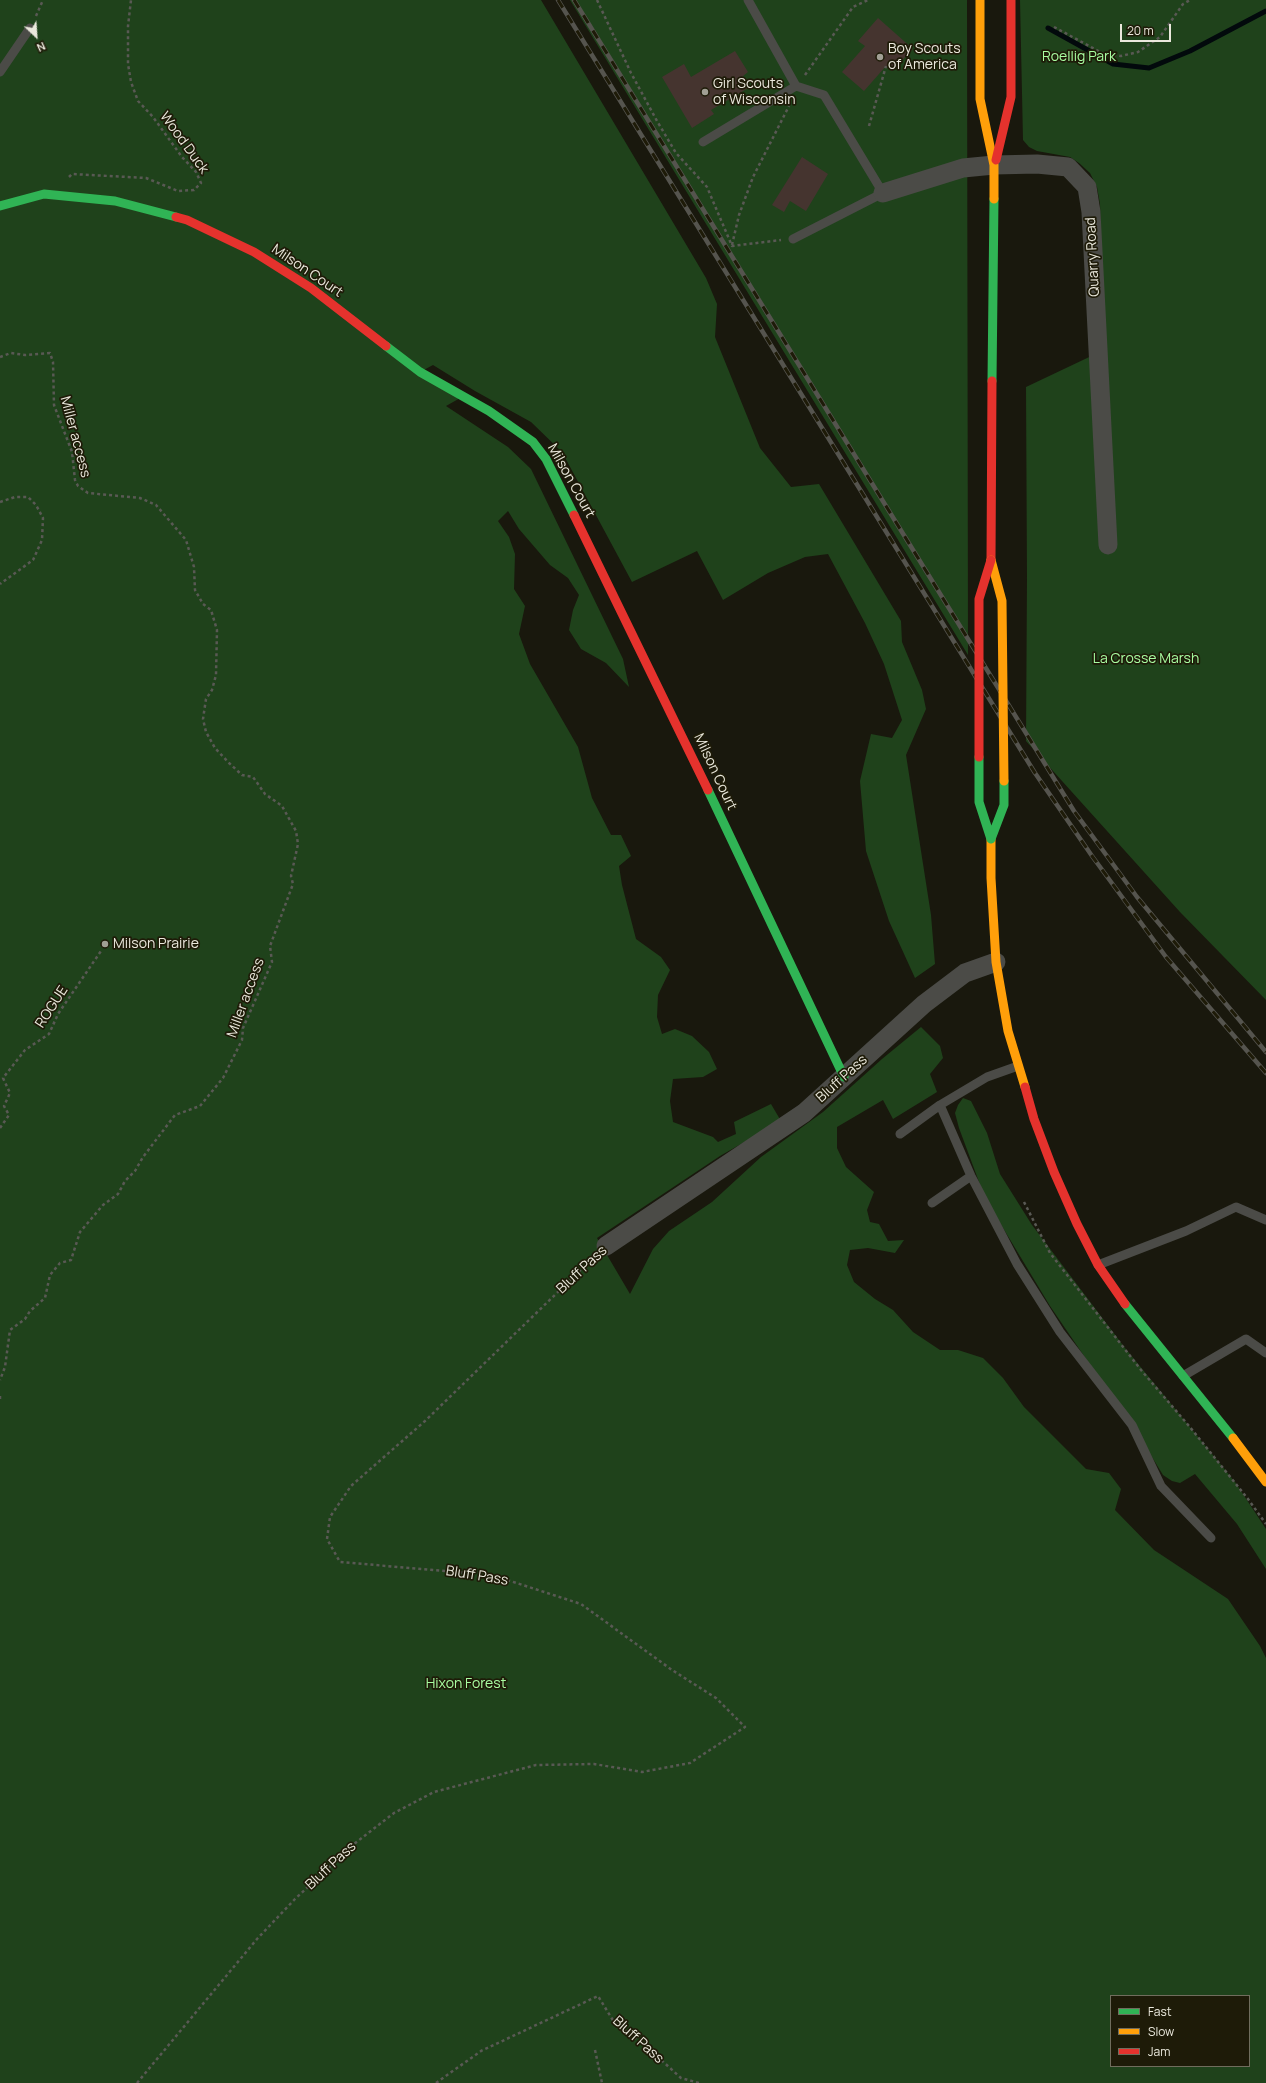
<!DOCTYPE html>
<style>
body{margin:0}
#map{position:relative;width:1266px;height:2083px;overflow:hidden;background:#19180d;font-family:Manrope,sans-serif}
canvas{display:block}
.legend{position:absolute;left:1110px;top:1995px;width:140px;height:72px;box-sizing:border-box;background:#1e1b08;border:1px solid #706d5d;margin:0;padding:5px 7px;list-style:none;font-size:12px;color:#eae8dc}
.legend li{display:flex;align-items:center;gap:8px;height:20px}
.legend b{width:20px;border:1px solid #706d5d}
.north{position:absolute;left:16px;top:16px;width:40px;height:40px;-webkit-text-stroke:3px #1e1b08;paint-order:stroke;rotate:155deg;font-size:11px;font-weight:700;line-height:16px;text-align:center;color:#eae8dc}
.north::after{content:'';display:block;margin:auto;width:14px;height:18px;background:#eae8dc;clip-path:polygon(50% 0,100% 100%,50% 72%,0 100%)}
.scale{position:absolute;left:1120px;top:24px;width:51px;height:18px;box-sizing:border-box;border:2px solid #eae8dc;border-top:0;padding-left:5px;font-size:12px;line-height:14px;white-space:nowrap;color:#eae8dc;-webkit-text-stroke:3px #1e1b08;paint-order:stroke}
</style>
<div id="map">
<canvas width="1266" height="2083"></canvas>
<ul class="legend">
<li><b style="height:5px;background:#30b455"></b>Fast</li>
<li><b style="height:5px;background:#ff9f0a"></b>Slow</li>
<li><b style="height:5px;background:#e5322d"></b>Jam</li>
</ul>
<div class="north">N</div>
<div class="scale">20 m</div>
</div>
<script>
const ctx = document.querySelector('canvas').getContext('2d');
ctx.lineJoin = 'round';
function fillPath(path, color) {
  ctx.fillStyle = color;
  ctx.fill(path, 'evenodd');
}
function toPath(rows) {
  const path = new Path2D();
  for (const r of rows) {
    path.moveTo(r[0], r[1]);
    for (let i = 2; i < r.length; i += 2) path.lineTo(r[i], r[i + 1]);
  }
  return path;
}
function strokePath(path, color, width, dash) {
  ctx.strokeStyle = color;
  ctx.lineWidth = width;
  ctx.lineCap = dash ? 'butt' : 'round';
  ctx.setLineDash(dash || []);
  ctx.stroke(path);
}
function write(font, color, halo, rows, align = 'center') {
  ctx.font = font + ' Manrope,sans-serif';
  ctx.lineWidth = 3.5;
  ctx.setLineDash([]);
  ctx.textBaseline = 'middle';
  ctx.strokeStyle = halo;
  ctx.fillStyle = color;
  for (const [text, x, y, turn = 0] of rows) {
    ctx.save();
    ctx.translate(x, y);
    ctx.rotate((+turn || 0) * Math.PI / 180);
    ctx.textAlign = isNaN(turn) ? turn : align;
    if (halo) ctx.strokeText(text, 0, 0);
    ctx.fillText(text, 0, 0);
    ctx.restore();
  }
}
fillPath(toPath([
 [0,0,541,0,706,278,717,304,715,337,760,448,791,487,819,484,901,621,902,642,922,690,926,709,906,755,931,915,935,964,915,978,889,921,866,851,860,781,871,734,892,738,902,720,884,664,865,623,828,554,805,557,768,573,723,600,697,551,632,582,562,452,531,422,475,391,433,365,420,372,462,397,446,406,508,447,531,469,623,659,629,687,606,663,581,649,569,630,573,610,579,595,568,578,550,565,519,529,508,511,498,521,509,537,515,554,514,589,525,606,519,634,530,664,578,747,592,798,611,835,621,835,631,856,619,866,622,885,636,939,661,957,670,970,658,995,657,1017,662,1034,675,1029,692,1036,709,1052,717,1069,703,1077,673,1079,670,1101,673,1122,713,1137,718,1142,736,1134,734,1122,771,1104,781,1121,720,1156,597,1238,630,1294,653,1249,669,1231,712,1202,761,1157,823,1112,882,1059,921,1027,940,1046,943,1058,930,1074,937,1092,893,1119,883,1100,837,1127,837,1148,846,1167,874,1192,867,1210,870,1222,879,1224,888,1241,904,1240,895,1253,868,1248,850,1250,847,1265,854,1282,875,1299,893,1310,913,1332,940,1350,958,1350,983,1358,1003,1378,1024,1407,1086,1469,1109,1473,1121,1489,1115,1510,1154,1550,1228,1599,1260,1646,1266,1658,1266,2083,0,2083],
 [1111,1996,1249,1996,1249,2066,1111,2066],
 [570,0,967,0,968,655,700,214],
 [1020,0,1266,0,1266,1000,1180,912,1026,741,1027,578,1026,387,1104,350,1100,204,1097,187,1090,173,1079,163,1070,157,1037,151,1029,147,1023,140],
 [963,1098,971,1101,987,1133,1000,1174,1032,1225,1125,1348,1235,1482,1266,1529,1266,1569,1237,1524,1195,1474,1180,1483,1172,1481,1163,1475,1144,1444,1050,1306,985,1198,959,1128,955,1113,958,1105]
]), '#1f421b');
strokePath(toPath([
 [1048,28,1113,64,1149,68,1190,51,1266,11]
]), '#02090c', 5);
fillPath(toPath([
 [878,18,913,49,892,71,886,66,864,91,842,72,865,46,858,41],
 [735,51,748,72,743,76,750,87,711,110,714,114,692,128,662,77,684,64,691,77],
 [802,157,828,174,806,211,790,201,784,212,772,205]
]), '#45342f');
strokePath(toPath([
 [597,0,631,73,657,121,676,153,707,187,732,246,781,240],
 [36,16,43,0],
 [1054,27,1102,53,1121,56,1138,52,1160,37,1183,4,1190,0],
 [805,75,853,7,868,0],
 [869,126,886,66],
 [69,177,72,174,146,178,178,191,194,190,201,183,196,172,182,157,153,117,138,101,131,82,128,64,128,26,131,0],
 [732,245,739,215,753,177,789,106],
 [0,357,11,353,25,355,50,353,53,362,54,405,72,452,75,480,78,486,88,493,140,498,156,505,186,540,194,567,195,590,203,604,211,610,217,630,216,675,212,690,206,699,203,719,206,732,215,748,229,763,242,775,253,777,265,794,282,806,296,831,298,844,291,876,293,884,270,946,272,962,243,1028,242,1040,223,1078,200,1106,175,1115,143,1157,135,1171,125,1181,118,1194,103,1205,80,1232,71,1260,60,1263,50,1275,45,1298,30,1311,25,1319,10,1330,5,1367,0,1380],
 [0,502,15,497,28,497,36,505,43,518,42,540,33,560,0,584],
 [0,1128,9,1115,4,1106,10,1093,3,1078,25,1050,49,1034,58,1014,101,951],
 [1024,1202,1050,1253,1141,1370,1189,1426,1248,1499,1266,1524],
 [0,1396,0,1402],
 [595,2050,602,2083],
 [137,2083,257,1939,295,1899,354,1844,394,1813,434,1792,536,1765,594,1764,642,1772,690,1763,745,1727,716,1698,672,1670,581,1604,492,1575,340,1562,327,1539,330,1517,351,1486,425,1421,594,1257],
 [436,2083,481,2051,598,1996,614,2022,648,2048,681,2078,699,2083]
]), '#595954', 2.5, [3, 3]);
strokePath(toPath([
 [748,0,796,86,824,95,883,193,793,239],
 [0,72,30,28],
 [703,142,796,86],
 [1018,1066,987,1077,940,1105,971,1176,1017,1264,1060,1332,1132,1425,1161,1486,1211,1538],
 [900,1134,940,1105],
 [932,1203,971,1176],
 [1098,1265,1186,1231,1236,1207,1266,1220],
 [1183,1376,1246,1339,1266,1353]
]), '#4b4b47', 9);
strokePath(toPath([
 [883,193,963,168,994,165,1037,164,1068,167,1087,187,1091,212,1108,545],
 [606,1246,804,1113,924,1004,965,973,996,962]
]), '#4b4b47', 19);
strokePath(toPath([
 [0,206,44,194,115,201,176,217],
 [386,346,420,372,489,411,533,442,546,459,574,515],
 [992,381,994,199],
 [708,790,844,1077],
 [1125,1304,1233,1438]
]), '#30b455', 9);
strokePath(toPath([
 [980,0,980,99,994,165,994,199],
 [991,839,991,878,996,962,1008,1031,1025,1087],
 [1233,1438,1266,1482]
]), '#ff9f0a', 9);
strokePath(toPath([
 [996,160,1011,97,1011,0],
 [176,217,187,220,254,252,311,288,386,346],
 [574,515,708,790],
 [991,560,992,381],
 [1025,1087,1034,1119,1054,1172,1077,1224,1098,1265,1125,1304]
]), '#e5322d', 9);
const rail = toPath([
 [558,0,1035,773,1092,856,1166,957,1266,1073],
 [574,0,1074,811,1137,897,1266,1052]
]);
strokePath(rail, '#55544e', 4.5);
strokePath(rail, '#1e1b08', 3, [9]);
strokePath(toPath([
 [979,757,979,802,991,839],
 [991,839,1004,805,1004,781]
]), '#30b455', 9);
strokePath(toPath([
 [991,560,1002,601,1004,781]
]), '#ff9f0a', 9);
strokePath(toPath([
 [979,757,979,599,991,560]
]), '#e5322d', 9);
for (const [x, y, r, color] of [
 [880,57,4,"#a19f94"],
 [705,92,4,"#a19f94"],
 [105,944,4,"#a19f94"]
]) {
  const dot = new Path2D();
  dot.arc(x, y, r, 0, 2 * Math.PI);
  ctx.fillStyle = color;
  ctx.fill(dot);
  strokePath(dot, '#1e1b08', 1.5);
}
write('14px', '#eae8dc', '#1e1b08', [
 ["Boy Scouts",888,49],
 ["of America",888,65],
 ["Girl Scouts",713,84],
 ["of Wisconsin",713,100],
 ["Milson Prairie",113,944]
], 'left');
write('14px', '#a8fda1', '#1e1b08', [
 ["Roellig Park",1079,57],
 ["La Crosse Marsh",1146,659],
 ["Hixon Forest",466,1684]
]);
write('14px', '#eae8dc', '#1e1b08', [
 ["Wood Duck",184,143,54],
 ["Quarry Road",1093,257,-93],
 ["Milson Court",307,271,34],
 ["Miller access",75,437,75],
 ["Milson Court",571,481,61],
 ["Milson Court",715,772,65],
 ["Miller access",246,998,-70],
 ["ROGUE",52,1007,-57],
 ["Bluff Pass",842,1079,-42],
 ["Bluff Pass",582,1270,-43],
 ["Bluff Pass",477,1576,9],
 ["Bluff Pass",331,1866,-43],
 ["Bluff Pass",638,2040,42]
]);
</script>
